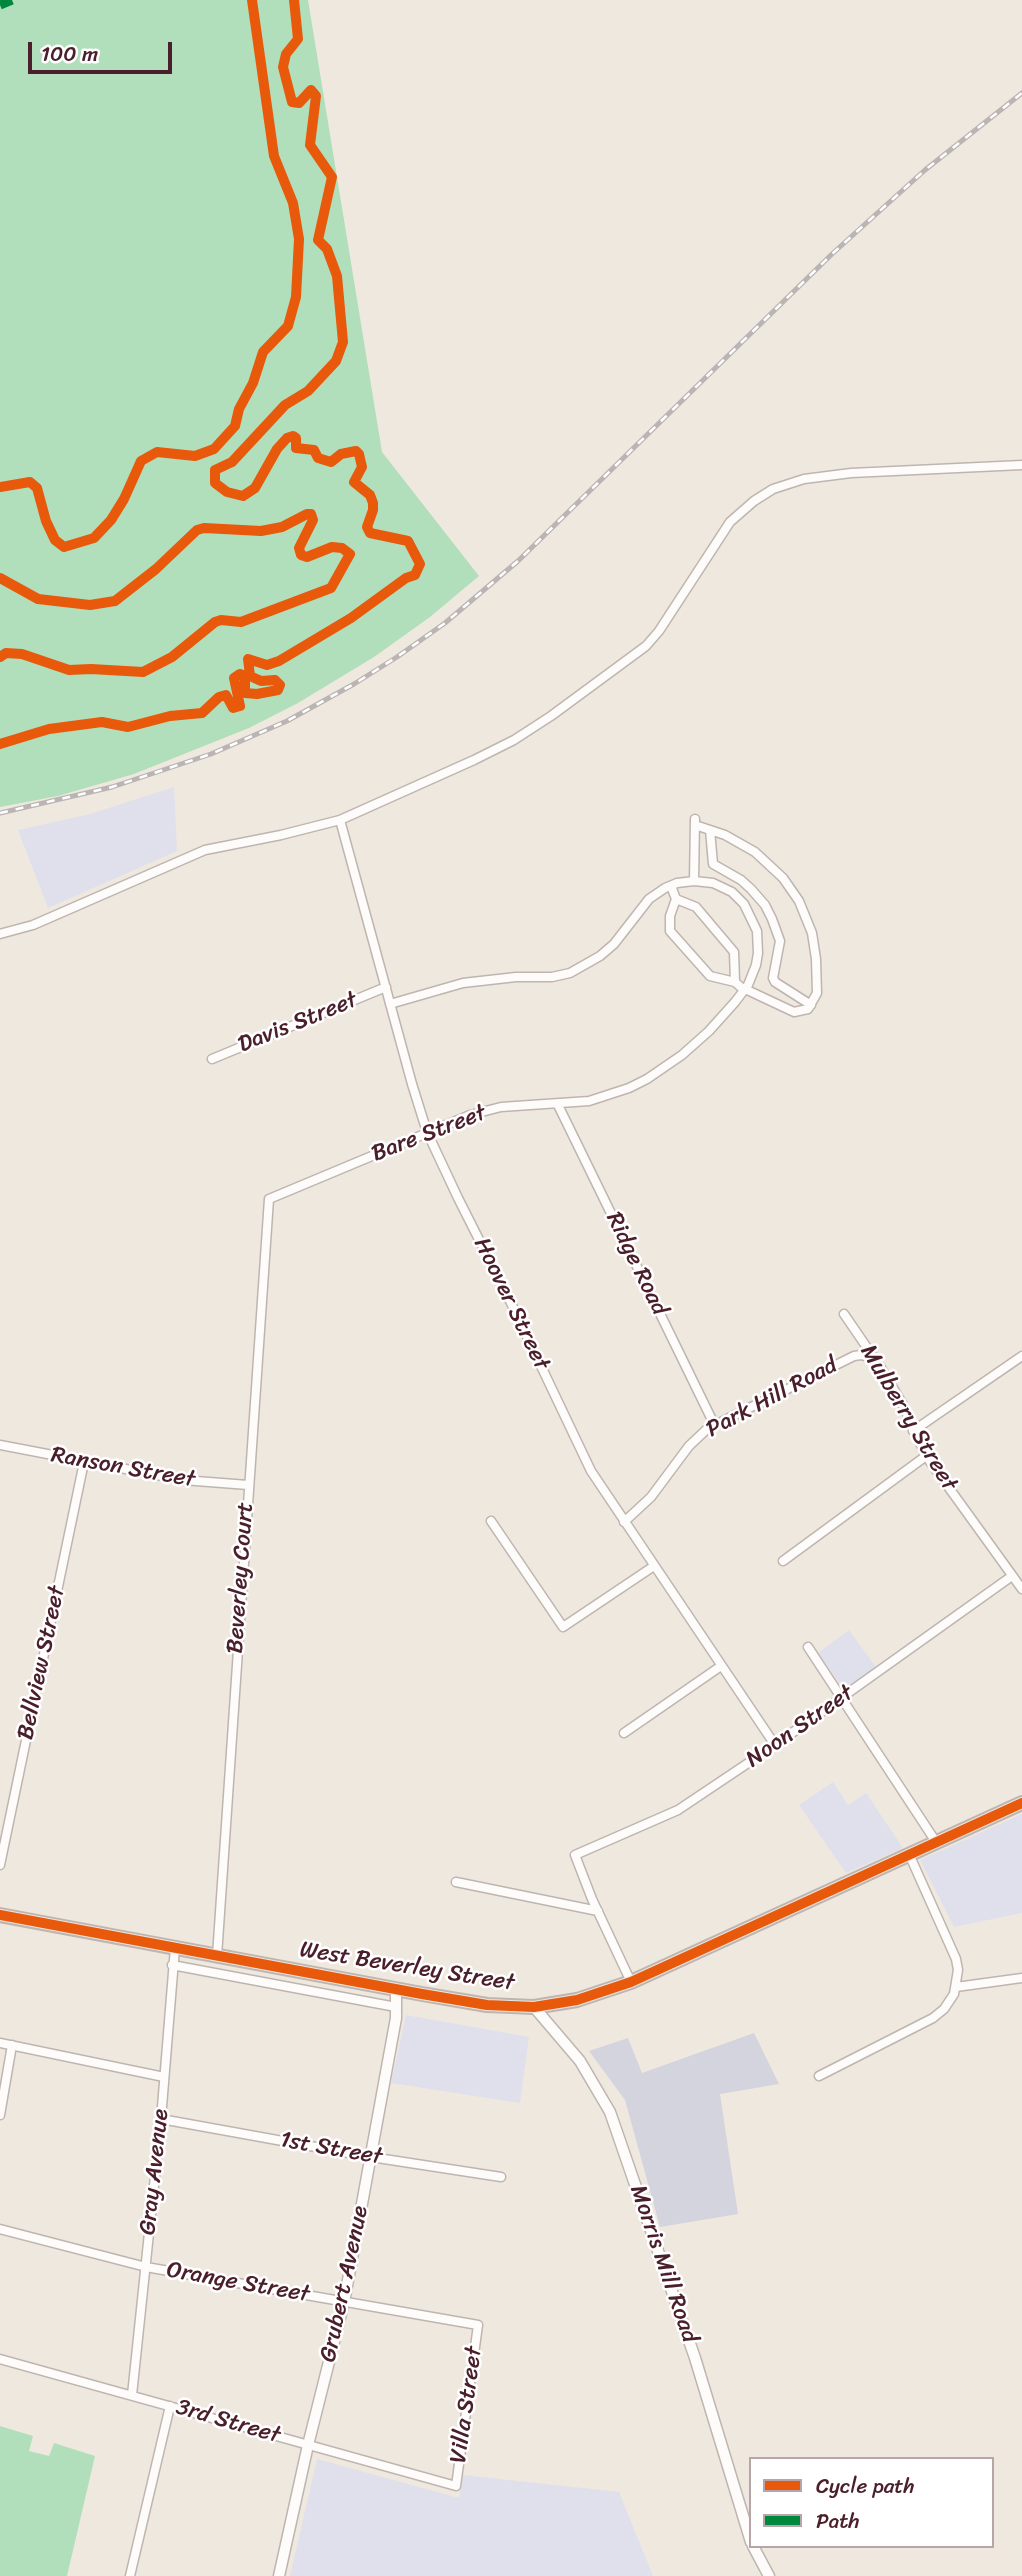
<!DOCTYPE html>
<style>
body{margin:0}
#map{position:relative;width:1022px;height:2576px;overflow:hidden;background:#efe8de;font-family:Sriracha,sans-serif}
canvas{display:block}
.legend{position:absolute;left:749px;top:2457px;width:245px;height:91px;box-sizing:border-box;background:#fff;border:2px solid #b7a5aa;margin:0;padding:9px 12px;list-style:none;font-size:21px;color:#4a1f2b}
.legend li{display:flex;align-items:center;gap:14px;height:35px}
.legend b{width:35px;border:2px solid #b7a5aa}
.scale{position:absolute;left:28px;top:42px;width:144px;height:32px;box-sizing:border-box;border:4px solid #4a1f2b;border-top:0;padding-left:9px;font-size:21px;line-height:24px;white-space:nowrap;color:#4a1f2b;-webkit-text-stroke:5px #fff;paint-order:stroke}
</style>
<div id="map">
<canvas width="1022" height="2576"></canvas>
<ul class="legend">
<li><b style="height:9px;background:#e8590c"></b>Cycle path</li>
<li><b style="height:9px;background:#00873e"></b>Path</li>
</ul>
<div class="scale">100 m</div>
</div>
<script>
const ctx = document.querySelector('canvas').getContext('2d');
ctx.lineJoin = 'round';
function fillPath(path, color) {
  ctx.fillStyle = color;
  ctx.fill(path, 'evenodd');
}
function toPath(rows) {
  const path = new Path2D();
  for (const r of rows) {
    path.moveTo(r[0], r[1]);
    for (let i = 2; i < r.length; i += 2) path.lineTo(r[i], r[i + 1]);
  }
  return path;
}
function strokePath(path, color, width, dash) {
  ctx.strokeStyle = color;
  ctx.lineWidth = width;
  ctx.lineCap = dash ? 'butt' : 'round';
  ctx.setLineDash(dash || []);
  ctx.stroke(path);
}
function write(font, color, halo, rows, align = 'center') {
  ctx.font = font + ' Sriracha,sans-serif';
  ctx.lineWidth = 5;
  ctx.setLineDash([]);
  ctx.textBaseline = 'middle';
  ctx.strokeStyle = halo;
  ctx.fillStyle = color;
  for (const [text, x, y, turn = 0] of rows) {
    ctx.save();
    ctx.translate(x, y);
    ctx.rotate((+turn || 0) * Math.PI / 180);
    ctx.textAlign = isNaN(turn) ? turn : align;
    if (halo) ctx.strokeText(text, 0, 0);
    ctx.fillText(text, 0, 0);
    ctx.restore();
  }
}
fillPath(toPath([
 [174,787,177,851,48,908,18,830,90,814],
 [849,1630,876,1667,844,1689,818,1653],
 [833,1782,848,1805,866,1793,903,1848,846,1873,799,1805],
 [1022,1814,1022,1913,954,1927,920,1860],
 [406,2015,529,2037,520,2103,391,2083],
 [317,2459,459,2498,463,2475,619,2492,653,2576,290,2576]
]), '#e0e0ed');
fillPath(toPath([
 [754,2033,779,2084,720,2094,738,2214,660,2227,625,2100,589,2051,628,2038,642,2073]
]), '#d3d4de');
fillPath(toPath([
 [0,0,308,0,382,452,479,576,430,617,374,657,298,703,249,728,134,774,58,796,0,807],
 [0,2426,33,2436,29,2451,49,2456,54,2443,95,2456,67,2576,0,2576]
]), '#b1dfbb');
const minor = toPath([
 [340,820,412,1084,427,1132,458,1198,511,1303,591,1471,775,1745],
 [695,825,725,835,755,852,783,878,799,901,812,933,816,959,817,993,808,1009,794,1012,745,989],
 [710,830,713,864,741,880,751,889,765,905,772,919,780,941,773,978,775,982,811,1005],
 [694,881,695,819],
 [671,886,676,899,670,916,670,931,710,976,735,982,744,990],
 [676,899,696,907,734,952,735,982],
 [0,934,33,925,205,850,281,835,340,820,474,760,514,740,551,716,646,646,659,631,730,522,754,501,773,489,804,479,851,473,1022,465],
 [212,1059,386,987],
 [558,1105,714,1424],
 [844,1314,881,1368,902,1403,926,1456,1022,1589],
 [913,1431,1022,1356],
 [0,1445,183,1480,248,1485],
 [491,1521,563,1627,654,1566],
 [624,1522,651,1497,689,1446,707,1429,854,1356,861,1355,872,1358],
 [783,1561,926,1456],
 [808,1647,936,1842],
 [624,1733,721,1666],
 [0,1865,84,1462],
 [456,1882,598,1911],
 [217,1956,269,1199,470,1115,501,1107,589,1101,629,1088,647,1079,682,1055,709,1031,735,1002,748,985,756,965,758,953,757,931,744,904,732,892,713,883,694,881,677,883,665,888,649,899,614,944,600,956,570,973,552,977,516,977,463,983,390,1004],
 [172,1965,396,2007],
 [631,1982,592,1899,575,1855,678,1810,775,1745,1012,1576],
 [956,1987,1022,1978],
 [0,2043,164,2077],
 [819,2076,933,2018,944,2009,954,1994,958,1970,956,1959,909,1854],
 [0,2115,12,2045],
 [161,2119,371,2157,501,2177],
 [0,2229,146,2267,478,2325,456,2486,0,2359],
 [132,2395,161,2119,175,1948],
 [130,2576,170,2406]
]);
const tertiary = toPath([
 [534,2007,580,2061,610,2112,695,2358,751,2542],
 [753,2546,769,2576],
 [279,2576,308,2445,344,2302,396,2018,396,1989]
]);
const primary = toPath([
 [0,1915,422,1994,487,2005,534,2007,577,2000,631,1982,1022,1803]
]);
strokePath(minor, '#beb5b0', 11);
strokePath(tertiary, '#beb5b0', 13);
strokePath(primary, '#beb5b0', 16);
strokePath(minor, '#fdfcfa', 8);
strokePath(tertiary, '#fdfcfa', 10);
strokePath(primary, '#ede5de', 12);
const rail = toPath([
 [0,813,112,787,211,754,287,721,354,684,397,657,445,623,518,561,832,254,925,170,1022,93]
]);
strokePath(rail, '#bab4b4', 5);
strokePath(rail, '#fff', 2.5, [8]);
strokePath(toPath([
 [0,5,12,0]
]), '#00873e', 9, [18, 9]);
strokePath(toPath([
 [0,487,30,482,37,488,46,521,55,540,64,547,94,538,111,520,124,499,141,461,157,452,195,456,214,449,235,426,239,409,253,383,263,352,288,326,296,297,299,239,293,203,274,156,252,0],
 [0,578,38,599,90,605,115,601,156,569,197,530,204,528,261,531,282,527,307,514,311,514,313,520,299,548,301,555,307,557,332,547,342,548,350,554,331,588,241,622,221,620,215,622,172,657,143,672,91,669,69,670,22,654,6,653,0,657],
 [0,744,49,729,102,722,128,727,170,716,202,713,219,697,226,695,233,708,240,706,234,678,240,674,245,676,245,693,257,694,278,690,280,685,275,680,261,681,250,676,248,659,267,665,279,661,351,618,406,578,415,575,420,564,408,541,370,533,367,527,373,510,373,503,370,495,354,482,362,467,359,454,356,451,341,454,331,462,318,458,314,450,296,448,296,438,293,436,287,438,277,449,255,488,243,496,227,492,215,483,215,470,232,462,285,405,308,391,336,361,343,342,337,276,327,249,318,240,332,177,310,145,316,96,311,90,299,103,292,102,283,67,286,54,298,39,294,0],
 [0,1915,422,1994,487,2005,534,2007,577,2000,631,1982,1022,1803]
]), '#e8590c', 10);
write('23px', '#4a1f2b', '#fff', [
 ["Davis Street",298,1023,-22],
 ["Bare Street",429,1134,-21],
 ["Ridge Road",636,1264,64],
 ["Hoover Street",511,1304,64],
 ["Park Hill Road",772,1398,-28],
 ["Mulberry Street",908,1418,59],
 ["Ranson Street",123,1468,10],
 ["Beverley Court",241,1578,-86],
 ["Bellview Street",42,1663,-78],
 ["Noon Street",800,1727,-35],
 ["West Beverley Street",407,1967,9],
 ["1st Street",331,2149,10],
 ["Gray Avenue",155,2172,-84],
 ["Morris Mill Road",663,2264,71],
 ["Orange Street",238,2283,10],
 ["Grubert Avenue",345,2284,-78],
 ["Villa Street",467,2405,-82],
 ["3rd Street",228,2422,16]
]);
</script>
